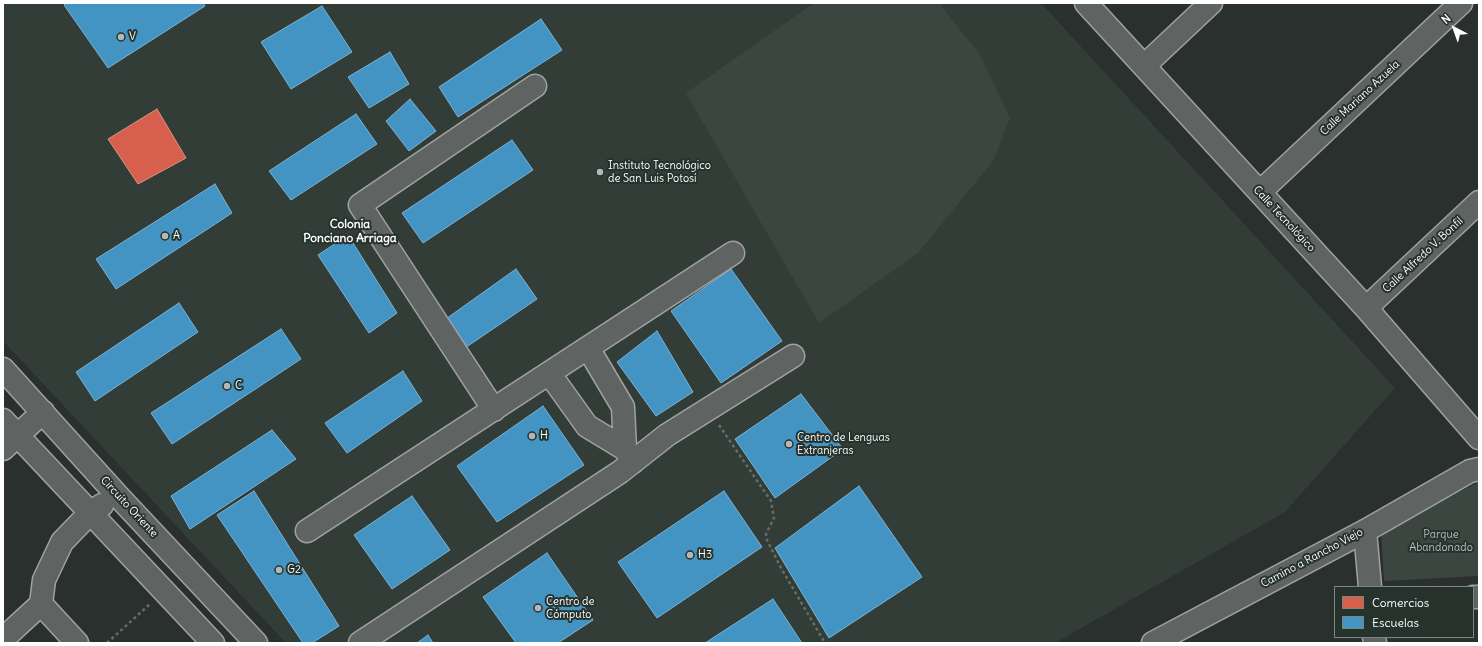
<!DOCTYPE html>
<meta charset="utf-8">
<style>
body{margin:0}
#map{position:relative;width:1482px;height:646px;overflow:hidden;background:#29302d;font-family:Delius,sans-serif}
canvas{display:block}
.frame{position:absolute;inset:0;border:4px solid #fff;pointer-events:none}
.legend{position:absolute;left:1334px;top:586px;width:140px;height:52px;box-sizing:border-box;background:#26332d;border:1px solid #7d8581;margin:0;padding:5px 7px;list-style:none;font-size:12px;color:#fff}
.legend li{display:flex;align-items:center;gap:8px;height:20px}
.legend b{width:20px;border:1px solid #7d8581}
.north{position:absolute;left:1434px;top:8px;width:40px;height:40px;-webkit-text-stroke:3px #26332d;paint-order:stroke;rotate:319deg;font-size:11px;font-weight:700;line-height:16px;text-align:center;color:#fff}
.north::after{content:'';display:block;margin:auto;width:14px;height:18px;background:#fff;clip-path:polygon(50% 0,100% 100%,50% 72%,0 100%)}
</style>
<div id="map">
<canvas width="1482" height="646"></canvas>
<div class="frame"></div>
<ul class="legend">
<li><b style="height:11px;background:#d6604d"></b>Comercios</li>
<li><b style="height:11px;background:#4393c3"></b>Escuelas</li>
</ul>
<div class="north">N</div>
</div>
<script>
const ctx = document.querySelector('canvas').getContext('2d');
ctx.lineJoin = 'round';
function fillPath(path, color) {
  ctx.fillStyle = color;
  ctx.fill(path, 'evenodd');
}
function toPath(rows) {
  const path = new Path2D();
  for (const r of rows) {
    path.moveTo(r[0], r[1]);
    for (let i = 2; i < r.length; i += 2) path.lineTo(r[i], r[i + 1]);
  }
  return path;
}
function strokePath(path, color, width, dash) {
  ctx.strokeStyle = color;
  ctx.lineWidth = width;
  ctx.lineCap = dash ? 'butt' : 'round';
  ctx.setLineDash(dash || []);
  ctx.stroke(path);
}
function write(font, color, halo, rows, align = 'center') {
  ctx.font = font + ' Delius,sans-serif';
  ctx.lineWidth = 4;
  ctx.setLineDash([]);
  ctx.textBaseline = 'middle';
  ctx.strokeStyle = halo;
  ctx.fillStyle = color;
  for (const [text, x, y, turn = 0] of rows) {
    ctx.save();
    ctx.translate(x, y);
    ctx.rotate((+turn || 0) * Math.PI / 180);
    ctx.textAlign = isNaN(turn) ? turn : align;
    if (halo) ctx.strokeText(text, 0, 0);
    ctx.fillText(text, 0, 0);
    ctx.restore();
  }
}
fillPath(toPath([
 [3,3,1041,3,1395,388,1285,512,1055,643,286,643,3,341]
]), '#323d38');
fillPath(toPath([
 [814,3,939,3,980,55,1010,118,993,161,918,253,819,323,686,93],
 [1479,482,1479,576,1384,581,1381,532]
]), '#3b4641');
const shops = toPath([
 [157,109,186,158,138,184,108,139,157,109]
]);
fillPath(shops, '#d6604d');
strokePath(shops, '#e29082', 1);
const schools = toPath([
 [66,3,203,3,205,6,108,68,64,5,66,3],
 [322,6,352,52,291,89,261,42,322,6],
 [541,19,562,50,458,117,439,87,541,19],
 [390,52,409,84,369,108,348,77,390,52],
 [410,99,436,131,409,151,386,121,410,99],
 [356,114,377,144,291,200,269,171,356,114],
 [512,140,533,170,423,243,402,213,512,140],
 [215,184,232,213,116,289,96,259,215,184],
 [348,235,397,313,369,333,318,255,348,235],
 [516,269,537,299,462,350,443,321,516,269],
 [731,269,782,341,721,383,671,311,731,269],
 [179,303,198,332,95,401,76,372,179,303],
 [281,329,301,359,172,444,151,413,281,329],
 [657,331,693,392,656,416,617,362,657,331],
 [403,371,422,401,347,453,325,423,403,371],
 [801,394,843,449,775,498,735,439,801,394],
 [543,406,584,465,497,522,457,466,543,406],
 [272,430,296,459,190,529,171,496,272,430],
 [859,486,922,577,829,638,775,548,859,486],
 [254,491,339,626,312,643,303,643,217,515,254,491],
 [724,491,762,547,657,618,618,562,724,491],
 [412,496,450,550,392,589,354,535,412,496],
 [547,553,593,620,558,643,516,643,483,597,547,553],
 [773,599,802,643,705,643,773,599],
 [428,635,433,643,417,643,428,635]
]);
fillPath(schools, '#4393c3');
strokePath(schools, '#7bb3d5', 1);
const minor = toPath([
 [1086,3,1366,308,1479,438],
 [1144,66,1211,3],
 [1260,192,1461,3],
 [1366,308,1479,202],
 [588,348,623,407,625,449],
 [3,369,118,496,256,643],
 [549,373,587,426,625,449,633,462],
 [494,410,360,205,535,86],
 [3,420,213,643],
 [3,449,43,412],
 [307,531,733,253],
 [1365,531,1370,587],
 [1473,597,1479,597],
 [41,604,77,643],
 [1374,637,1375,643],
 [3,639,41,604,44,580,62,542,90,513,102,505],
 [360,643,620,472,667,435,793,356],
 [1153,643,1365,531,1470,471,1479,469]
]);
strokePath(minor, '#9fa2a0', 25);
strokePath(toPath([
 [719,425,771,501,774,518,766,534,767,540,781,568,825,643],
 [107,643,150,604]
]), '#686c69', 2.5, [3, 3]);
strokePath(minor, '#5f6362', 22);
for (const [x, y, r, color] of [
 [121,37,4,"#b4b7b6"],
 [600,172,4,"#b4b7b6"],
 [165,236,4,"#b4b7b6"],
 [227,386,4,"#b4b7b6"],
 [532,436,4,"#b4b7b6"],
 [789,444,4,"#b4b7b6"],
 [690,555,4,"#b4b7b6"],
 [279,570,4,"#b4b7b6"],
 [538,608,4,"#b4b7b6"]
]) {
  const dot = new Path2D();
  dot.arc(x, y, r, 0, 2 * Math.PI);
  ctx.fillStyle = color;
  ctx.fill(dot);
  strokePath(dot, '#26332d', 1.5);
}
write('11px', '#fff', '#26332d', [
 ["V",129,37],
 ["Instituto Tecnológico",608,166],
 ["de San Luis Potosí",608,179],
 ["A",173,236],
 ["C",235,386],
 ["H",540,436],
 ["Centro de Lenguas",797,438],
 ["Extranjeras",797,451],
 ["H3",698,555],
 ["G2",287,570],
 ["Centro de",546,602],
 ["Cómputo",546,615]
], 'left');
write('11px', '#fff', '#26332d', [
 ["Calle Mariano Azuela",1360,98,-43],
 ["Calle Tecnológico",1284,219,47],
 ["Calle Alfredo V. Bonfil",1423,255,-43],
 ["Circuito Oriente",129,507,47],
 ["Camino a Rancho Viejo",1312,558,-28]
]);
write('11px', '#bbbfbe', '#26332d', [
 ["Parque",1441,535],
 ["Abandonado",1441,548]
]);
write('bold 12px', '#fff', '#26332d', [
 ["Colonia",350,225],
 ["Ponciano Arriaga",350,239]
]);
</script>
